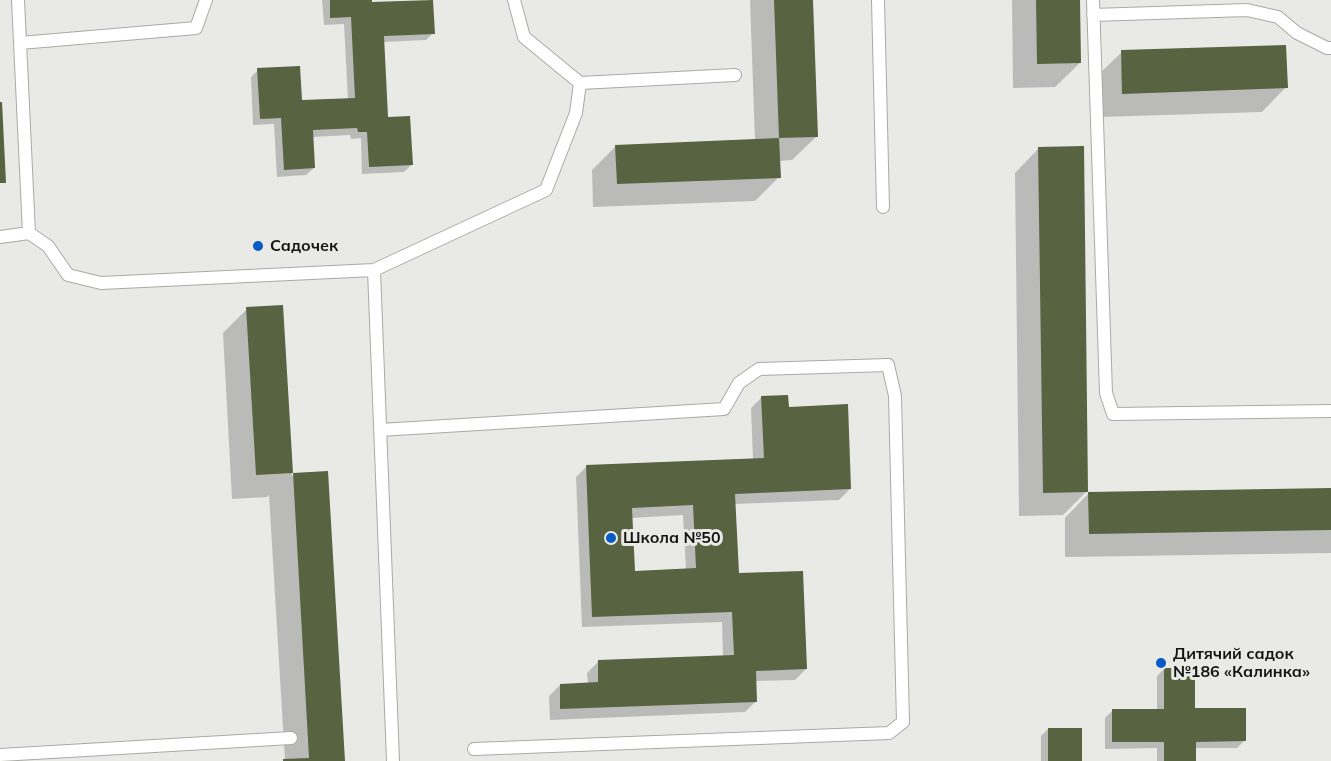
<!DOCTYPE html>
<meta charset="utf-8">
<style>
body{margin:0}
canvas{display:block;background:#e9eae6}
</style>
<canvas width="1331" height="761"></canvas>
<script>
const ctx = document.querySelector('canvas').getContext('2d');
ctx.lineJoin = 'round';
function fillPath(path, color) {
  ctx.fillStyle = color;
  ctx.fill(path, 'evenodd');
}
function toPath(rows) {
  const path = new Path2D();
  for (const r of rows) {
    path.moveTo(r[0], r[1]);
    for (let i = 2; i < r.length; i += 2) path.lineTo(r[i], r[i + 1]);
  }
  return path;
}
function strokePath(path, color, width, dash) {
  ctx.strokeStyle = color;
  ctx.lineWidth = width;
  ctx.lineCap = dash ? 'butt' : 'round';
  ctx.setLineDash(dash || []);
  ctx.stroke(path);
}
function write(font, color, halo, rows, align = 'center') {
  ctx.font = font + ' Mulish,sans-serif';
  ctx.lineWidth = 6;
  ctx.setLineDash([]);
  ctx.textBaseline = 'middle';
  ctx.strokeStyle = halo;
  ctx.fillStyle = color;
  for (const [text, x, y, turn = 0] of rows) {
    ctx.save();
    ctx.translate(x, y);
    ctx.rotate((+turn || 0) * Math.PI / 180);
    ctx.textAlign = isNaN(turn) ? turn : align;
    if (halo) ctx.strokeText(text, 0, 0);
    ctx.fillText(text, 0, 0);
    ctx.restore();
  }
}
fillPath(toPath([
 [322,0,370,0,370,4,433,33,426,40,383,42,387,118,411,165,404,172,362,174,361,138,351,139,350,135,312,137,314,168,306,175,277,177,274,124,253,125,251,77,258,70,300,102,348,100,344,24,324,25],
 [750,0,812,0,817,136,792,160,779,161,779,177,755,201,593,207,592,170,616,146,755,141],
 [1012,0,1079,0,1080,63,1055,87,1013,88],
 [1122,52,1286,87,1262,112,1099,117,1097,76],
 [1039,148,1087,491,1063,515,1019,516,1015,173],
 [282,307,292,477,293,475,344,761,278,761,285,761,269,495,267,497,232,499,223,333,247,309],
 [762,397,787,408,850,489,839,500,734,504,737,575,806,669,795,680,755,681,756,701,745,712,550,720,549,696,560,685,588,684,587,673,598,662,723,657,722,622,582,627,576,477,587,466,753,460,751,408],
 [683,515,686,570,633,572,631,518],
 [1331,490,1331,553,1065,557,1065,518,1089,493],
 [1164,669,1194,710,1244,741,1237,748,1194,748,1194,761,1157,761,1157,748,1105,749,1105,718,1112,711,1157,711,1157,676],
 [1048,729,1080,761,1041,761,1041,736]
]), '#0003');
fillPath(toPath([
 [330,0,372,0,372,2,433,0,435,34,384,36,388,117,410,116,413,165,369,167,367,132,358,132,357,128,313,130,315,168,284,170,281,118,260,119,257,68,300,66,302,100,355,98,351,17,330,18],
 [774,0,813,0,818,137,779,138],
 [1036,0,1080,0,1081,63,1037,64],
 [1286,45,1288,88,1122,94,1121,50],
 [0,102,2,102,6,183,0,183],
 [779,138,781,178,617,184,615,145],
 [1084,146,1088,492,1043,493,1038,147],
 [283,305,293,473,256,475,246,307],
 [788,395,789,407,848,404,851,489,735,494,739,573,803,571,807,669,756,671,757,702,560,709,560,684,598,682,598,660,734,655,732,612,592,617,586,465,764,458,761,396],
 [693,505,696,568,635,571,632,508],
 [328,471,345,761,283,761,283,759,309,758,293,473],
 [1331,488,1331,530,1089,534,1088,492],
 [1164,668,1195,668,1195,708,1246,708,1246,741,1196,742,1196,761,1164,761,1164,742,1112,742,1112,709,1164,709],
 [1048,728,1082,728,1082,761,1048,761]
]), '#576341');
const service = toPath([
 [18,0,29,233],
 [514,0,524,37,580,83],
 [878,0,883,207],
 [1093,0,1106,393,1113,414,1331,411],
 [1093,15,1247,10,1278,17,1297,33,1327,48,1331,48],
 [20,43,196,28,206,0],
 [0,237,29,233,48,246,68,275,101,283,374,270,546,190,576,113,580,83,735,75],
 [374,270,393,761],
 [380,430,724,409,739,383,759,369,888,365,895,396,903,722,889,733,474,749],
 [0,755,291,738]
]);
strokePath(service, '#a8aaa6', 14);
strokePath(service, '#fff', 12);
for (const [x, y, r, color] of [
 [258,246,6,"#065bc4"],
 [611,538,6,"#065bc4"],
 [1161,663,6,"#065bc4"]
]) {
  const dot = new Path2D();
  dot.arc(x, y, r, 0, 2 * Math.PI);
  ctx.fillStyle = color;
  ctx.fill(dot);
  strokePath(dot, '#e9eae6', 2);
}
write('bold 16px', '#141413', '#e9eae6', [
 ["Садочек",270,246],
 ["Школа №50",623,538],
 ["Дитячий садок",1173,654],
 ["№186 «Калинка»",1173,672]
], 'left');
</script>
